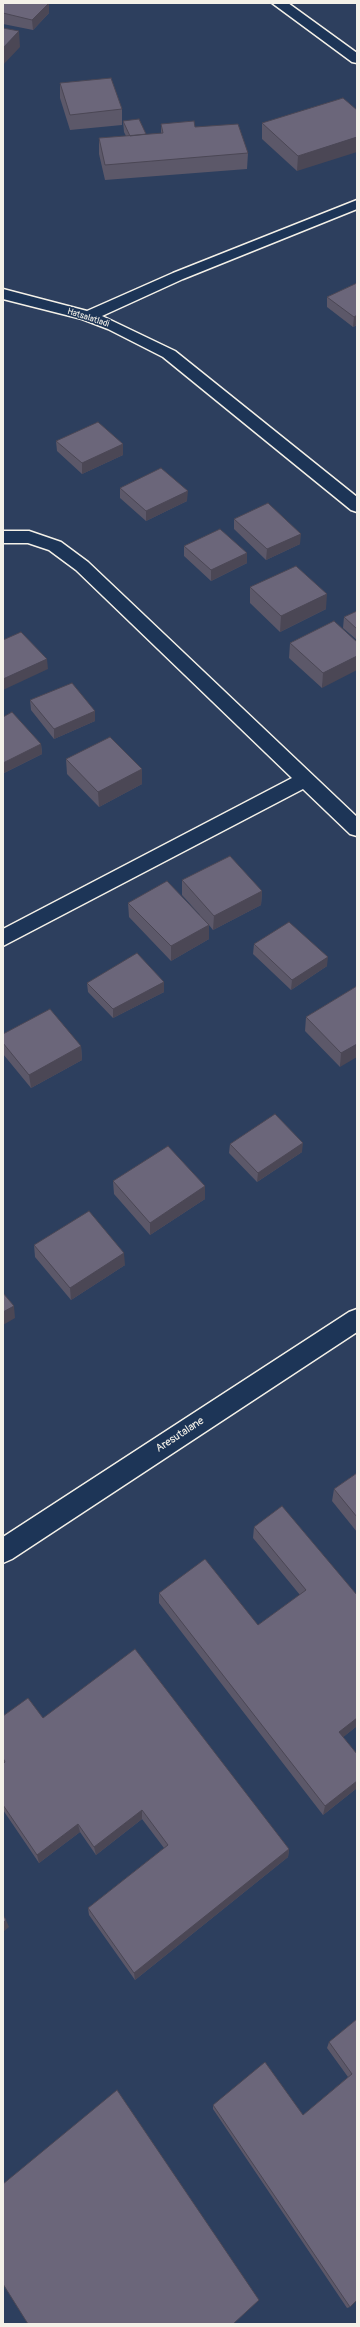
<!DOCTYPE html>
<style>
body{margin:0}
#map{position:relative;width:360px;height:2327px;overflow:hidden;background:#2d3f5e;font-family:Pangolin,sans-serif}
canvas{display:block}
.frame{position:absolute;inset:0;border:4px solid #f4f1e8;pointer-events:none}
</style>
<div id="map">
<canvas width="360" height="2327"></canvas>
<div class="frame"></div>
</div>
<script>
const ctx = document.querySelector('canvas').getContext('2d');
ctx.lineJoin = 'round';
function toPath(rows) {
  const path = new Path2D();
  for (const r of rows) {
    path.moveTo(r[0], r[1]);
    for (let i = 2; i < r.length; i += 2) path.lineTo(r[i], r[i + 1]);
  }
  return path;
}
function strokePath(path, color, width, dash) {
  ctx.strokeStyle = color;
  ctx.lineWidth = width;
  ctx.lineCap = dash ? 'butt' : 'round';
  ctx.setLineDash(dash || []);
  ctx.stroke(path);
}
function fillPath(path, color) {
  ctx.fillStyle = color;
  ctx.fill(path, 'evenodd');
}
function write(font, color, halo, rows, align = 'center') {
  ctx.font = font + ' Pangolin,sans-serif';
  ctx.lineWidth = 3;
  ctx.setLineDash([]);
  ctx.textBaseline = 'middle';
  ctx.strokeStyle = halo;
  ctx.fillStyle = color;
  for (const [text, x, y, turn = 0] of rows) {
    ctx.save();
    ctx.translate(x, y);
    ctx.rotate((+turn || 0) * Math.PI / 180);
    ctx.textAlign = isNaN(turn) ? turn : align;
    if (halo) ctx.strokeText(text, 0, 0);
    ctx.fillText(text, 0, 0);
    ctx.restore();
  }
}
const minor = toPath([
 [272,3,288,3,357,53,357,63,352,62,272,3],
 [357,200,357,209,183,279,102,316,175,351,357,497,357,512,351,510,163,357,108,329,82,319,3,299,3,289,87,311,173,273,357,200],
 [3,531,29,531,61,542,88,562,357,817,357,836,350,834,303,789,3,946,3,929,292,778,76,570,49,550,28,543,3,543,3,531],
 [357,1309,357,1332,12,1559,3,1563,3,1537,349,1312,357,1309]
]);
strokePath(minor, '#f4f1e8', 3);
fillPath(minor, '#1d3557');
fillPath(toPath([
 [3,3,49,13,33,30,3,24],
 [60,83,122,109,122,125,70,130,60,98],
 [357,110,297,171,262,139,262,123],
 [123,121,146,134,146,135,161,134,161,124,195,127,248,153,247,169,105,180,99,154,99,138,126,136,124,132],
 [357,283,357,325,353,327,327,307,327,297],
 [56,441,123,444,123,455,82,474,57,451],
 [120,488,187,501,146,521,120,498],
 [234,519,300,544,266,560,234,529],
 [184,546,247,553,247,563,211,581,184,556],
 [250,587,326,609,280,632,250,603],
 [357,611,357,640,343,628,344,617],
 [334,621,322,688,289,658,290,643],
 [30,700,95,711,95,721,54,739,31,710],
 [3,717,41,744,42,754,4,773,3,771],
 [66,759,142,769,142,784,99,807,67,774],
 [182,880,262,891,261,905,213,930,209,925,209,939,171,961,129,917,128,903,200,915,182,895],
 [254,944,327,966,291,990,253,954],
 [87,983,164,992,113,1018,88,992],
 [357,986,340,1067,305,1031,306,1017],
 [3,1034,81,1046,82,1060,31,1088,3,1054],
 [230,1144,302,1152,257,1182,229,1153],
 [113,1181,205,1186,205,1199,150,1235,114,1194],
 [34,1245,125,1265,71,1300,35,1257],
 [357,1473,357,1532,332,1501,334,1489],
 [282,1506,357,1726,343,1737,357,1754,357,1788,323,1815,159,1603,159,1593,258,1625,300,1595,253,1538,254,1527],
 [3,1716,43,1718,289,1849,288,1857,135,1980,89,1915,88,1908,164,1848,142,1819,96,1855,80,1832,39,1863,3,1810],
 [357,2019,350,2307,347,2308,213,2109,213,2105,303,2115,348,2077,327,2048,329,2042]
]), '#5c5869');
fillPath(toPath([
 [49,3,49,13,33,30,32,20],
 [19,31,20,47,3,65,3,48],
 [357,137,357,152,297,171,298,156],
 [357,315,357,325,353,327,354,317],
 [123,444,123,455,82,474,82,463],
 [188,491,187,501,146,521,146,511],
 [301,534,300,544,266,560,267,549],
 [247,553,247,563,211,581,211,570],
 [327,594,326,609,280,632,281,616],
 [357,656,357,670,322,688,323,673],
 [47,659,48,669,3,690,3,679],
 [95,711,95,721,54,739,54,729],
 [41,744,42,754,4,773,3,763],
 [142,769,142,784,99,807,98,792],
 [3,813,4,823,3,824],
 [262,891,261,905,213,930,214,916],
 [209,925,209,939,171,961,171,946],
 [328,957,327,966,291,990,292,980],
 [164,982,164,992,113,1018,113,1009],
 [357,1044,357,1057,340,1067,341,1053],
 [81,1046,82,1060,31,1088,29,1075],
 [303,1143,302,1152,257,1182,258,1173],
 [205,1186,205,1199,150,1235,150,1223],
 [124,1253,125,1265,71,1300,70,1288],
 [14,1306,15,1318,3,1325,3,1312],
 [357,1718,357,1726,337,1742,339,1732],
 [357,1781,357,1788,323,1815,325,1806],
 [142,1810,142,1819,96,1855,94,1847],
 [78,1824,80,1832,39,1863,37,1855],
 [289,1849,288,1857,135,1980,134,1973],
 [6,1920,9,1927,3,1932,3,1923]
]), '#4b4755');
const building = toPath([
 [3,3,49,3,32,20,3,13,3,3],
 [3,28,19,31,3,48,3,28],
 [111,78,122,109,70,115,60,83,111,78],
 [343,98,357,110,357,137,298,156,262,123,343,98],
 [139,119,146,134,130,136,123,121,139,119],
 [194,121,195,127,238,124,248,153,105,165,99,138,163,133,161,124,194,121],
 [357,283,357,315,354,317,327,297,357,283],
 [98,422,123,444,82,463,56,441,98,422],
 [161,468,188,491,146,511,120,488,161,468],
 [268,503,301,534,267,549,234,519,268,503],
 [220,529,247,553,211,570,184,546,220,529],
 [296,566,327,594,281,616,250,587,296,566],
 [357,611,357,629,344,617,357,611],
 [334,621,357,642,357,656,323,673,290,643,334,621],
 [21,632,47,659,3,679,3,640,21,632],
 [72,683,95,711,54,729,30,700,72,683],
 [12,712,41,744,3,763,3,717,12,712],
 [110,737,142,769,98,792,66,759,110,737],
 [230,856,262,891,214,916,182,880,230,856],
 [167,881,209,925,171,946,128,903,167,881],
 [289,922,328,957,292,980,254,944,289,922],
 [137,953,164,982,113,1009,87,983,137,953],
 [357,986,357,1044,341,1053,306,1017,357,986],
 [50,1009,81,1046,29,1075,3,1043,3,1034,50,1009],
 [275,1114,303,1143,258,1173,230,1144,275,1114],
 [168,1146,205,1186,150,1223,113,1181,168,1146],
 [89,1211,124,1253,70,1288,34,1245,89,1211],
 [3,1293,14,1306,3,1312,3,1293],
 [357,1473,357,1517,334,1489,357,1473],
 [282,1506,357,1595,357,1718,339,1732,357,1754,357,1781,325,1806,159,1593,205,1559,258,1625,306,1590,254,1527,282,1506],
 [135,1649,289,1849,134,1973,88,1908,168,1845,142,1810,94,1847,78,1824,37,1855,3,1805,3,1764,5,1762,3,1758,3,1716,28,1698,43,1718,135,1649],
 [3,1915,6,1920,3,1923,3,1915],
 [357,2019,357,2300,350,2307,213,2105,265,2062,303,2115,352,2074,329,2042,357,2019],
 [117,2090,259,2300,233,2324,28,2324,3,2284,3,2184,117,2090]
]);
fillPath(building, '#6b667a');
strokePath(building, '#4b4755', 1);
write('9px', '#f4f1e8', '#1d3557', [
 ["Hatsalatladi",88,318,18]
]);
write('11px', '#f4f1e8', '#1d3557', [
 ["Aresutalane",180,1435,-33]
]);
</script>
